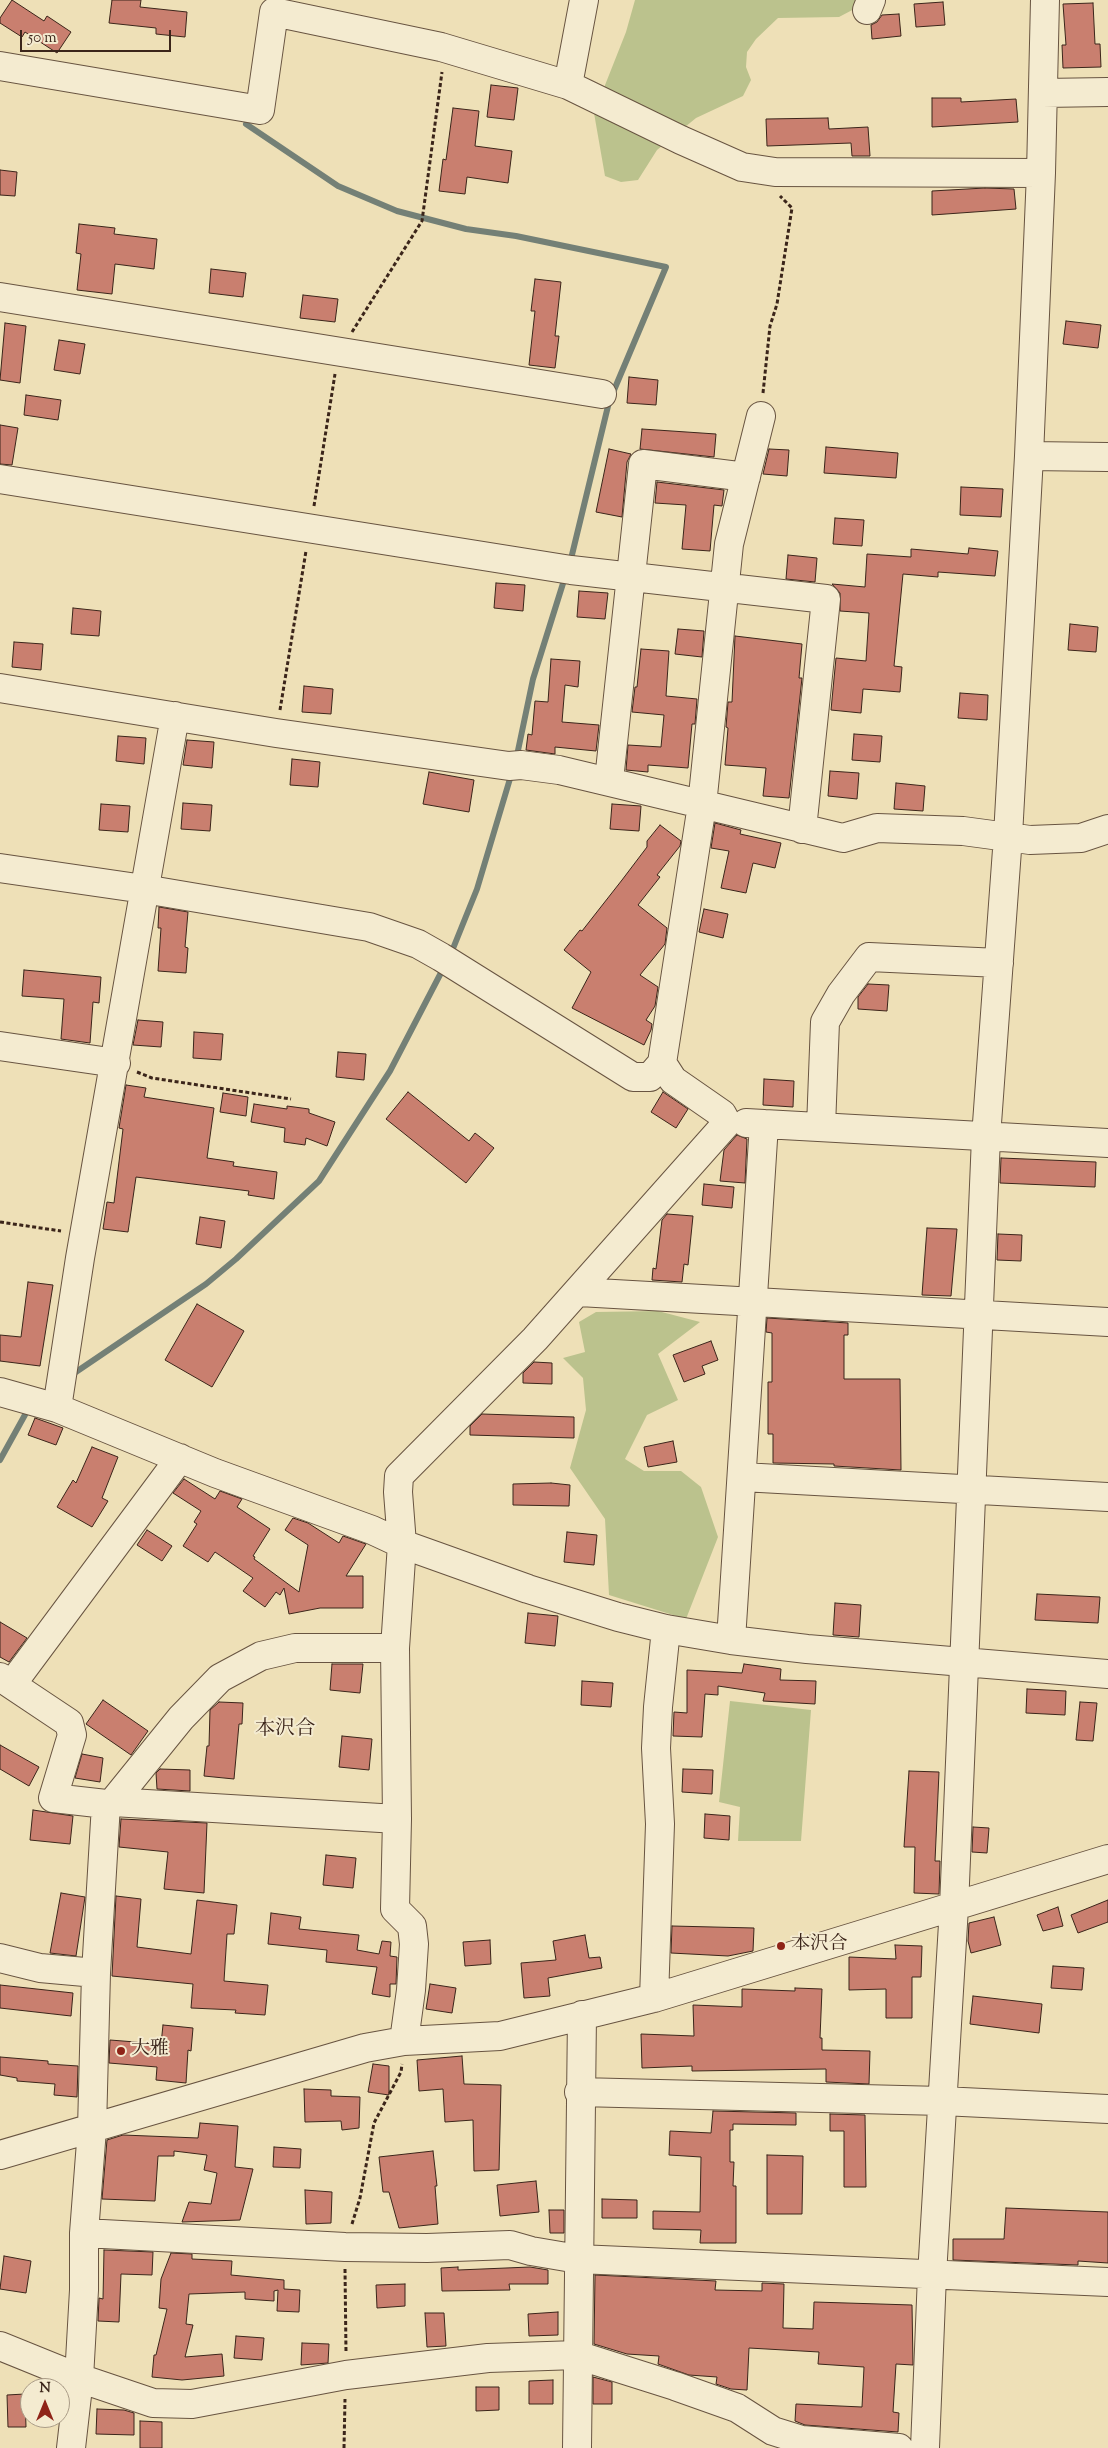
<!DOCTYPE html>
<meta charset="utf-8">
<style>
body{margin:0}
#map{position:relative;width:1108px;height:2448px;overflow:hidden;background:#eee0b7;font-family:"Sorts Mill Goudy",serif}
canvas{display:block}
.north{position:absolute;left:20px;top:2378px;width:50px;height:50px;box-sizing:border-box;background:#f4ebd0;border:1px solid #aa9c87;border-radius:50%;rotate:0deg;font-size:14px;font-weight:700;line-height:20px;text-align:center;color:#3b251a}
.north::after{content:'';display:block;margin:auto;width:18px;height:22px;background:#8f2418;clip-path:polygon(50% 0,100% 100%,50% 72%,0 100%)}
.scale{position:absolute;left:20px;top:30px;width:151px;height:22px;box-sizing:border-box;border:2px solid #3b251a;border-top:0;padding-left:6px;font-size:15px;line-height:18px;white-space:nowrap;color:#3b251a;-webkit-text-stroke:4px #f4ebd0;paint-order:stroke}
</style>
<div id="map">
<canvas width="1108" height="2448"></canvas>
<div class="north">N</div>
<div class="scale">50 m</div>
</div>
<script>
const ctx = document.querySelector('canvas').getContext('2d');
ctx.lineJoin = 'round';
function fillPath(path, color) {
  ctx.fillStyle = color;
  ctx.fill(path, 'evenodd');
}
function toPath(rows) {
  const path = new Path2D();
  for (const r of rows) {
    path.moveTo(r[0], r[1]);
    for (let i = 2; i < r.length; i += 2) path.lineTo(r[i], r[i + 1]);
  }
  return path;
}
function strokePath(path, color, width, dash) {
  ctx.strokeStyle = color;
  ctx.lineWidth = width;
  ctx.lineCap = dash ? 'butt' : 'round';
  ctx.setLineDash(dash || []);
  ctx.stroke(path);
}
function write(font, color, halo, rows, align = 'center') {
  ctx.font = font + ' "Sorts Mill Goudy","Noto Serif JP",serif';
  ctx.lineWidth = 4;
  ctx.setLineDash([]);
  ctx.textBaseline = 'middle';
  ctx.strokeStyle = halo;
  ctx.fillStyle = color;
  for (const [text, x, y, turn = 0] of rows) {
    ctx.save();
    ctx.translate(x, y);
    ctx.rotate((+turn || 0) * Math.PI / 180);
    ctx.textAlign = isNaN(turn) ? turn : align;
    if (halo) ctx.strokeText(text, 0, 0);
    ctx.fillText(text, 0, 0);
    ctx.restore();
  }
}
fillPath(toPath([
 [635,0,860,0,858,7,839,17,778,18,756,39,747,52,746,67,751,80,743,96,696,118,657,150,638,180,621,182,605,176,594,113,626,32],
 [658,1311,700,1322,658,1354,678,1400,647,1415,625,1459,644,1471,681,1471,701,1487,718,1537,686,1619,609,1595,605,1519,570,1468,586,1410,583,1378,563,1358,585,1352,579,1322,596,1312],
 [730,1701,811,1710,801,1841,738,1841,740,1807,719,1802]
]), '#bbc28d');
strokePath(toPath([
 [246,124,338,186,397,211,466,229,516,236,666,267,609,402,570,563],
 [516,760,533,679,565,577],
 [450,956,477,889,512,772],
 [73,1374,206,1284,236,1259,319,1181,390,1071,444,967],
 [0,1460,26,1413]
]), '#748076', 6);
const building = toPath([
 [12,0,44,21,47,16,71,32,57,53,25,32,22,37,0,23,0,18,12,0],
 [112,0,141,0,140,7,187,12,185,37,156,34,156,28,109,23,112,0],
 [943,2,945,25,916,27,914,4,943,2],
 [1093,3,1095,44,1100,44,1101,67,1063,68,1062,45,1066,45,1063,4,1093,3],
 [899,14,901,36,872,39,871,25,877,22,882,15,899,14],
 [491,85,518,88,514,120,487,117,491,85],
 [932,98,961,98,961,102,1016,99,1018,122,932,127,932,98],
 [453,108,479,111,475,146,512,151,508,183,467,177,465,194,439,191,443,159,446,160,453,108],
 [828,118,829,129,868,127,870,156,852,156,851,143,767,146,766,119,828,118],
 [0,170,17,172,15,196,0,195,0,170],
 [985,188,1014,189,1016,209,932,215,932,191,985,188],
 [79,224,115,228,114,234,157,239,154,269,115,264,112,294,77,290,81,254,76,253,79,224],
 [211,269,246,273,243,297,209,293,211,269],
 [535,279,561,282,555,336,559,336,555,368,529,365,535,311,531,311,535,279],
 [303,295,338,299,335,322,300,318,303,295],
 [1066,321,1101,325,1098,348,1063,344,1066,321],
 [5,323,26,326,20,383,0,380,5,323],
 [59,340,85,344,80,374,54,370,59,340],
 [629,377,658,380,656,405,627,403,629,377],
 [26,395,61,400,58,420,24,415,26,395],
 [0,425,18,428,12,465,0,464,0,425],
 [642,429,716,434,714,457,640,449,642,429],
 [826,447,898,453,896,478,824,473,826,447],
 [609,449,631,454,627,462,622,517,596,512,609,449],
 [769,449,789,450,787,476,763,474,769,449],
 [657,482,724,490,722,506,714,505,710,551,682,549,686,505,655,503,657,482],
 [961,487,1003,489,1001,517,960,515,961,487],
 [835,518,864,520,862,546,833,544,835,518],
 [969,548,998,551,995,576,938,572,938,577,903,574,894,666,902,667,900,692,863,689,861,713,831,710,836,658,866,661,869,613,840,611,840,593,832,584,865,587,867,554,911,557,911,549,968,554,969,548],
 [788,555,817,558,815,582,786,579,788,555],
 [496,583,525,585,523,611,494,608,496,583],
 [579,591,608,593,605,619,577,617,579,591],
 [73,608,101,611,99,636,71,634,73,608],
 [1070,624,1098,627,1096,652,1068,650,1070,624],
 [678,629,704,631,702,657,675,654,678,629],
 [735,636,802,644,799,678,802,678,789,798,763,796,766,768,725,765,728,728,726,727,728,702,732,702,735,636],
 [14,642,43,644,41,670,12,667,14,642],
 [641,649,669,651,666,696,697,699,695,724,692,724,688,768,648,765,648,772,626,770,628,745,661,747,664,715,632,712,635,687,637,687,641,649],
 [551,659,580,661,578,687,565,685,562,722,599,725,596,751,555,747,555,754,526,750,528,734,532,735,535,701,548,702,551,659],
 [304,686,333,689,331,714,302,712,304,686],
 [960,693,988,695,987,720,958,718,960,693],
 [854,734,882,736,880,762,852,760,854,734],
 [118,736,146,738,144,764,116,761,118,736],
 [187,740,214,742,212,768,183,765,187,740],
 [292,759,320,762,318,787,290,785,292,759],
 [830,771,859,773,857,799,828,796,830,771],
 [429,772,474,780,469,812,423,804,429,772],
 [896,783,925,786,923,811,894,809,896,783],
 [183,803,212,805,210,831,181,829,183,803],
 [101,804,130,806,128,832,99,830,101,804],
 [612,804,641,806,639,831,610,829,612,804],
 [715,823,741,830,740,834,781,843,775,868,753,863,746,893,721,888,729,851,711,848,715,823],
 [660,825,681,841,680,846,657,875,660,877,638,905,667,928,665,944,640,975,658,987,655,1006,646,1020,652,1024,651,1030,644,1045,572,1008,591,972,564,950,580,930,582,931,622,880,647,847,647,841,660,825],
 [159,907,188,912,185,947,188,948,186,973,158,971,161,928,158,928,159,907],
 [704,909,728,914,723,938,699,932,704,909],
 [24,970,101,977,99,1003,93,1002,90,1043,61,1039,64,999,22,996,24,970],
 [868,984,889,985,887,1011,858,1009,858,997,868,984],
 [138,1020,163,1022,161,1047,133,1045,138,1020],
 [194,1032,223,1034,221,1060,193,1058,194,1032],
 [338,1052,366,1054,364,1080,336,1077,338,1052],
 [764,1079,794,1081,793,1107,763,1105,764,1079],
 [126,1085,146,1088,144,1097,214,1108,207,1158,234,1162,233,1166,277,1172,274,1199,248,1195,249,1191,136,1177,128,1232,103,1229,107,1202,114,1203,123,1129,119,1128,126,1085],
 [408,1092,469,1141,475,1133,494,1148,466,1183,386,1119,408,1092],
 [663,1092,688,1109,676,1128,651,1112,663,1092],
 [223,1093,248,1097,246,1116,220,1112,223,1093],
 [254,1104,287,1109,287,1106,309,1109,309,1113,335,1122,327,1146,306,1138,305,1145,284,1142,285,1128,251,1122,254,1104],
 [737,1135,747,1139,745,1183,720,1181,724,1150,737,1135],
 [1001,1158,1096,1162,1095,1187,1000,1183,1001,1158],
 [704,1184,734,1187,732,1208,702,1205,704,1184],
 [667,1214,693,1216,688,1265,684,1264,682,1282,652,1280,653,1268,656,1269,662,1220,667,1214],
 [200,1217,225,1221,221,1248,196,1244,200,1217],
 [927,1228,957,1229,951,1296,922,1295,927,1228],
 [998,1234,1022,1235,1021,1261,997,1260,998,1234],
 [28,1282,53,1285,40,1366,0,1361,0,1335,21,1337,28,1282],
 [197,1304,244,1331,212,1387,165,1360,197,1304],
 [767,1318,848,1323,848,1335,844,1335,844,1379,900,1379,901,1470,834,1466,834,1464,773,1463,773,1434,768,1434,768,1382,772,1382,772,1333,766,1332,767,1318],
 [711,1341,718,1360,702,1366,705,1374,684,1382,673,1355,711,1341],
 [534,1362,552,1363,552,1384,523,1383,523,1373,534,1362],
 [482,1414,574,1417,574,1438,470,1435,470,1426,482,1414],
 [35,1418,63,1428,56,1445,28,1435,35,1418],
 [673,1441,677,1462,648,1467,644,1447,673,1441],
 [92,1447,118,1457,102,1498,108,1501,92,1527,57,1507,73,1480,76,1483,92,1447],
 [184,1479,215,1499,220,1491,242,1499,237,1507,270,1529,253,1556,255,1557,254,1559,299,1592,308,1545,285,1530,293,1518,308,1523,339,1543,343,1536,366,1544,346,1576,363,1576,363,1608,320,1608,289,1614,284,1588,280,1595,276,1592,265,1607,243,1591,253,1578,215,1552,208,1562,183,1546,197,1524,194,1522,201,1511,173,1493,184,1479],
 [551,1483,570,1485,569,1506,513,1505,513,1484,551,1483],
 [147,1530,172,1546,162,1561,137,1545,147,1530],
 [567,1532,597,1535,594,1565,564,1562,567,1532],
 [1037,1594,1100,1597,1098,1623,1035,1620,1037,1594],
 [835,1603,861,1605,859,1637,833,1635,835,1603],
 [528,1613,558,1616,555,1646,525,1643,528,1613],
 [0,1622,27,1638,9,1662,0,1657,0,1622],
 [332,1664,363,1664,360,1693,330,1690,332,1664],
 [744,1664,781,1669,780,1680,816,1681,815,1704,763,1701,765,1693,718,1686,718,1695,705,1694,702,1737,673,1736,674,1712,687,1713,687,1670,742,1673,744,1664],
 [582,1681,613,1683,611,1707,581,1705,582,1681],
 [1027,1689,1066,1691,1065,1715,1026,1713,1027,1689],
 [103,1700,148,1731,131,1755,86,1724,103,1700],
 [219,1702,243,1703,242,1724,239,1724,234,1779,204,1776,207,1746,209,1746,210,1710,219,1702],
 [1080,1702,1097,1703,1093,1741,1076,1740,1080,1702],
 [342,1736,372,1739,369,1770,339,1767,342,1736],
 [0,1745,39,1767,29,1786,0,1769,0,1745],
 [82,1754,103,1758,100,1782,75,1778,82,1754],
 [160,1769,190,1770,190,1791,157,1789,156,1773,160,1769],
 [683,1769,713,1770,712,1794,682,1792,683,1769],
 [909,1771,939,1772,935,1861,940,1861,939,1894,914,1893,915,1847,904,1847,909,1771],
 [33,1810,73,1816,70,1844,30,1840,33,1810],
 [705,1814,730,1816,729,1840,704,1838,705,1814],
 [121,1819,207,1823,204,1893,164,1889,168,1852,119,1847,121,1819],
 [973,1827,989,1828,987,1853,972,1852,973,1827],
 [326,1855,356,1858,353,1888,323,1885,326,1855],
 [61,1893,85,1897,76,1956,50,1953,61,1893],
 [116,1896,141,1899,137,1947,191,1954,197,1900,237,1905,234,1934,227,1934,224,1981,268,1985,265,2015,235,2013,236,2010,191,2008,193,1984,112,1976,116,1896],
 [1108,1900,1108,1922,1078,1933,1071,1915,1108,1900],
 [1058,1907,1063,1926,1043,1931,1037,1915,1058,1907],
 [271,1913,301,1917,299,1929,359,1935,357,1950,379,1954,382,1941,391,1942,390,1956,397,1957,396,1984,390,1984,390,1997,372,1994,377,1967,326,1962,327,1950,268,1944,271,1913],
 [994,1917,1001,1945,971,1953,968,1941,969,1923,994,1917],
 [672,1926,754,1928,753,1951,728,1956,671,1953,672,1926],
 [585,1935,589,1958,600,1957,602,1968,548,1978,550,1996,524,1998,521,1963,556,1960,553,1941,585,1935],
 [490,1940,491,1964,465,1966,463,1942,490,1940],
 [895,1945,922,1946,921,1977,912,1977,912,2018,886,2018,886,1989,849,1990,849,1957,896,1959,895,1945],
 [1053,1966,1084,1968,1082,1990,1051,1988,1053,1966],
 [430,1984,456,1988,452,2013,426,2009,430,1984],
 [0,1985,73,1993,71,2016,0,2008,0,1985],
 [795,1988,822,1989,820,2038,822,2038,822,2050,870,2051,869,2084,826,2082,826,2069,692,2071,692,2066,642,2068,641,2034,694,2036,693,2005,742,2007,742,1989,795,1991,795,1988],
 [973,1996,1042,2004,1039,2033,970,2024,973,1996],
 [163,2025,193,2028,191,2051,188,2050,186,2083,156,2080,157,2067,109,2063,110,2040,161,2044,163,2025],
 [462,2056,464,2084,501,2085,499,2170,474,2171,473,2120,445,2122,443,2089,419,2091,417,2060,462,2056],
 [0,2057,48,2061,48,2064,78,2066,77,2097,54,2095,55,2084,17,2081,17,2078,0,2075,0,2057],
 [373,2064,389,2066,389,2095,368,2092,373,2064],
 [304,2089,331,2090,331,2096,360,2097,359,2128,342,2130,341,2121,305,2122,304,2089],
 [713,2111,796,2113,796,2125,733,2124,733,2130,730,2130,730,2162,734,2162,733,2186,736,2186,736,2243,700,2243,701,2230,653,2229,653,2211,700,2212,701,2157,669,2155,670,2131,711,2133,713,2111],
 [830,2114,865,2115,866,2187,844,2187,844,2131,830,2131,830,2114],
 [200,2123,238,2126,235,2167,253,2169,240,2220,182,2222,189,2202,211,2204,217,2173,204,2170,207,2155,174,2151,174,2156,158,2156,155,2201,102,2199,107,2140,123,2135,198,2138,200,2123],
 [274,2147,301,2149,300,2168,273,2167,274,2147],
 [433,2151,437,2186,435,2186,438,2224,399,2228,389,2192,383,2192,379,2157,433,2151],
 [767,2155,803,2156,802,2214,767,2214,767,2155],
 [536,2181,539,2212,500,2216,497,2185,536,2181],
 [305,2190,332,2192,331,2223,306,2224,305,2190],
 [602,2199,637,2200,637,2218,602,2218,602,2199],
 [1006,2208,1108,2212,1108,2263,1078,2261,1078,2265,953,2260,953,2239,1004,2239,1006,2208],
 [549,2210,564,2210,564,2233,550,2233,549,2210],
 [104,2250,153,2252,152,2275,121,2274,119,2322,98,2321,99,2298,103,2299,104,2250],
 [171,2253,192,2254,192,2259,232,2261,231,2275,284,2280,284,2289,300,2290,299,2312,277,2311,278,2290,274,2291,274,2301,245,2299,245,2292,189,2294,186,2324,193,2325,185,2357,222,2354,224,2376,182,2380,152,2377,154,2355,156,2355,167,2309,159,2308,161,2279,171,2253],
 [4,2256,31,2261,26,2293,0,2289,4,2256],
 [458,2267,458,2270,530,2267,548,2270,548,2284,509,2284,510,2290,442,2291,441,2268,458,2267],
 [595,2275,716,2281,715,2290,762,2291,762,2283,784,2284,783,2328,813,2329,814,2302,912,2305,913,2365,896,2364,893,2412,899,2413,898,2432,805,2425,795,2421,796,2404,862,2407,864,2367,818,2364,819,2352,749,2348,747,2390,731,2389,716,2384,717,2377,689,2375,658,2364,659,2356,627,2354,594,2344,595,2275],
 [405,2284,405,2306,377,2308,376,2285,405,2284],
 [558,2312,558,2335,529,2336,528,2314,558,2312],
 [425,2313,444,2313,446,2346,427,2347,425,2313],
 [236,2336,264,2338,262,2360,234,2358,236,2336],
 [302,2343,329,2344,328,2363,301,2365,302,2343],
 [593,2377,612,2382,612,2404,593,2404,593,2377],
 [553,2380,553,2404,529,2404,529,2381,553,2380],
 [476,2387,499,2387,499,2410,476,2411,476,2387],
 [25,2394,26,2427,8,2427,7,2395,25,2394],
 [97,2409,124,2410,134,2413,134,2435,96,2434,97,2409],
 [140,2421,162,2422,162,2448,140,2448,140,2421]
]);
fillPath(building, '#c97f6f');
strokePath(building, '#3b251a', 1);
const minor = toPath([
 [867,10,871,0],
 [0,66,260,110,274,12,441,47,568,85,681,140,742,167,775,172,1041,173],
 [568,85,584,0],
 [1043,93,1108,92],
 [0,297,602,394],
 [1029,456,1108,457],
 [0,479,571,570,826,599,802,829],
 [0,688,276,733,509,766,521,765,559,770,843,838,877,828,963,831,1030,840,1081,838,1108,829],
 [609,780,643,464,746,477],
 [0,868,144,889,369,927,418,944,441,957,633,1077,650,1077,662,1063],
 [0,1046,116,1063],
 [727,1123,722,1114,673,1080,662,1063,702,805,729,544,761,416],
 [746,1123,1108,1143],
 [821,1127,825,1022,841,994,869,957,999,963],
 [579,1292,1108,1322],
 [0,1392,57,1408,215,1473,372,1530,402,1544,528,1589,618,1617,666,1629,731,1640,807,1649,1108,1674],
 [57,1408,80,1258,175,716],
 [742,1477,1108,1497],
 [731,1640,764,1124],
 [0,1677,69,1723,72,1735,53,1798,106,1804,113,1802,397,1819],
 [12,1684,180,1458],
 [113,1802,181,1718,220,1678,261,1656,295,1648,395,1648],
 [0,1958,40,1968,96,1973],
 [654,1998,660,1824,656,1748,658,1707,666,1629],
 [404,2041,411,1990,414,1944,412,1926,395,1909,397,1819,395,1648,402,1544,398,1492,399,1476,535,1339,727,1123],
 [579,2092,942,2101,1108,2109],
 [0,2155,365,2048,404,2041,500,2036,654,1998,1108,1859],
 [84,2233,345,2247,427,2248,510,2245,531,2251,578,2259,1108,2282],
 [0,2346,79,2378,153,2403,192,2404,346,2375,488,2358,577,2355,675,2386,737,2408,773,2431,802,2440,899,2448],
 [71,2448,79,2378,84,2290,84,2233,92,2129,96,1973,106,1804],
 [577,2448,582,2015],
 [925,2448,932,2275,954,1907,986,1137,1008,836,1029,456,1041,173,1045,0]
]);
strokePath(minor, '#685441', 30);
strokePath(toPath([
 [352,332,422,221,442,72],
 [763,393,770,326,777,304,792,208,780,196],
 [314,506,335,374],
 [280,710,306,551],
 [137,1072,152,1078,291,1099],
 [0,1222,61,1231],
 [352,2224,360,2198,374,2123,401,2072,402,2064],
 [345,2269,346,2353],
 [344,2448,345,2399]
]), '#3b251a', 3, [4, 2.5]);
strokePath(minor, '#f4ebd0', 28);
for (const [x, y, r, color] of [
 [781,1946,5,"#8f2418"],
 [121,2051,5,"#8f2418"]
]) {
  const dot = new Path2D();
  dot.arc(x, y, r, 0, 2 * Math.PI);
  ctx.fillStyle = color;
  ctx.fill(dot);
  strokePath(dot, '#f4ebd0', 2);
}
write('19px', '#3b251a', '#f4ebd0', [
 ["本沢合",791,1946],
 ["大雅",131,2051]
], 'left');
write('20px', '#3b251a', '#f4ebd0', [
 ["本沢合",285,1731]
]);
</script>
